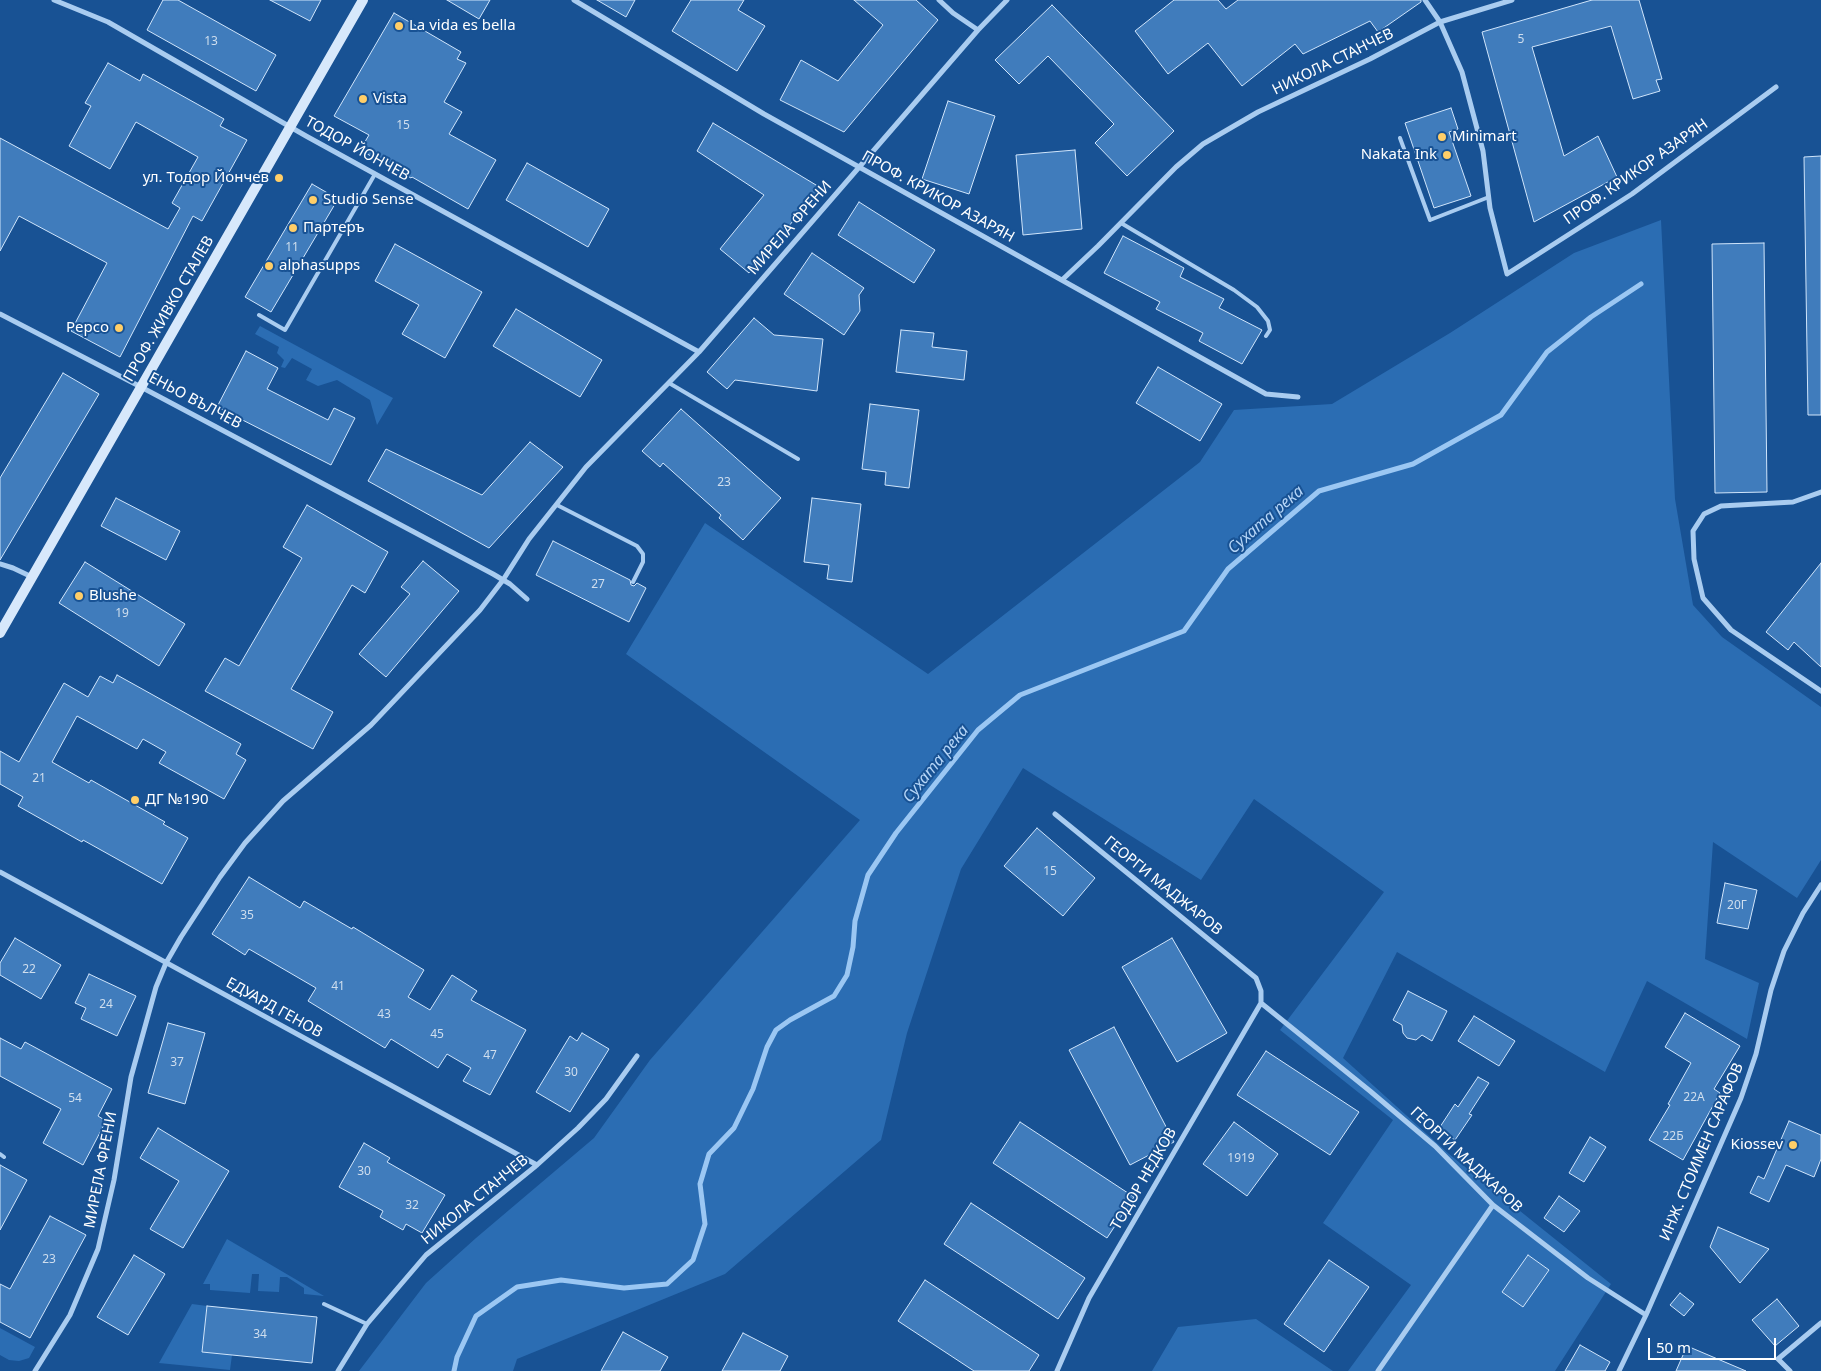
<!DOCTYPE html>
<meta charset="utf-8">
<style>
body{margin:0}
#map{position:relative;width:1821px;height:1371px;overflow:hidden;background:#185294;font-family:"Noto Sans",sans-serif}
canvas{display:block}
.scale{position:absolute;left:1648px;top:1338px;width:128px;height:22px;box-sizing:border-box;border:2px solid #fff;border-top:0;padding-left:6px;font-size:15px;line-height:18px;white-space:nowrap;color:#fff;-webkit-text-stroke:4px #185294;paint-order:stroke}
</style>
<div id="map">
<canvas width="1821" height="1371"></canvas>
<div class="scale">50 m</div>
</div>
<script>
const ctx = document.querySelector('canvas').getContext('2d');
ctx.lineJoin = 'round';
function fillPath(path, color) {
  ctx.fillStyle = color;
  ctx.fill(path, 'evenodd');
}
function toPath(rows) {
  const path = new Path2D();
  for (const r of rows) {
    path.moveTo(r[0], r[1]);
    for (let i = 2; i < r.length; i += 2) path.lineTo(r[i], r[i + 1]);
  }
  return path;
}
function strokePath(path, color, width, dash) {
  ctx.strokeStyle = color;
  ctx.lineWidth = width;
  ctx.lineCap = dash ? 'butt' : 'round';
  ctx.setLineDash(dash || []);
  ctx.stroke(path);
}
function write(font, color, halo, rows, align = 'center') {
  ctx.font = font + ' "Noto Sans",sans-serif';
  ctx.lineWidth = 4;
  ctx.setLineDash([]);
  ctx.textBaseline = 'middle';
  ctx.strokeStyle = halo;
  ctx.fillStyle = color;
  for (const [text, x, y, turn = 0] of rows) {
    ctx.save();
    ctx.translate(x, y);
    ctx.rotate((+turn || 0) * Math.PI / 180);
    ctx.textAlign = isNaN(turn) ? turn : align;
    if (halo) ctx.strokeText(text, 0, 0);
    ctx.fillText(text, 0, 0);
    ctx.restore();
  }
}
fillPath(toPath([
 [1661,220,1675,499,1693,605,1722,637,1821,707,1821,860,1797,898,1713,842,1705,959,1759,983,1747,1039,1647,981,1605,1072,1397,952,1343,1058,1449,1154,1611,1284,1555,1371,1348,1371,1411,1285,1323,1223,1393,1120,1280,1030,1384,892,1254,799,1201,880,1023,768,961,869,907,1033,881,1140,725,1274,517,1359,513,1371,359,1371,426,1283,476,1238,594,1138,650,1060,860,820,626,654,705,523,928,674,1200,462,1234,410,1332,404,1450,333,1574,253],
 [260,326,393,398,377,425,370,400,337,380,318,386,306,380,312,369,292,358,285,368,281,367,284,360,277,353,279,347,255,334],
 [227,1239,324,1296,304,1294,304,1288,287,1277,280,1277,279,1292,258,1291,259,1274,252,1274,250,1293,210,1290,210,1284,203,1284],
 [192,1304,207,1306,202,1352,232,1355,230,1370,159,1363],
 [1256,1319,1333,1371,1152,1371,1178,1327],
 [0,1328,35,1347,29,1358,19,1361,9,1360,0,1355]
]), '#2b6db3');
strokePath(toPath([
 [454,1371,457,1357,476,1316,517,1287,561,1280,624,1288,667,1284,693,1260,705,1224,700,1184,709,1154,734,1128,753,1089,767,1047,776,1030,790,1020,834,996,847,975,853,947,855,921,868,875,896,833,978,730,1020,695,1184,631,1228,569,1319,491,1413,464,1501,415,1547,352,1591,317,1641,284]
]), '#9bc7f3', 5);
const building = toPath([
 [163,0,178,0,276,55,256,91,147,30,163,0],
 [270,0,321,0,310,21,270,0],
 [447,0,490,0,479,19,447,0],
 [597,0,635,0,626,17,597,0],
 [691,0,744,0,738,10,765,26,737,71,672,31,691,0],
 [854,0,916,0,938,20,844,132,780,100,801,60,838,81,883,25,854,0],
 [1174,0,1218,0,1226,9,1238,0,1421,0,1421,2,1378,32,1370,21,1303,54,1295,44,1242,86,1208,43,1168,74,1135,31,1174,0],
 [1592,0,1639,0,1662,79,1656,80,1660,91,1633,99,1611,26,1532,47,1564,156,1598,136,1617,177,1534,222,1482,32,1592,0],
 [1052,5,1174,131,1127,176,1095,143,1114,124,1048,56,1019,84,995,60,1052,5],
 [394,13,461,52,457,59,466,63,444,102,462,112,449,134,496,160,468,209,412,177,411,178,360,150,369,135,334,116,394,13],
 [108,63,140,81,143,74,224,119,220,126,247,140,202,221,193,216,120,357,71,331,107,263,19,216,0,251,0,138,168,229,180,208,172,203,198,157,136,122,110,169,69,146,91,106,85,103,108,63],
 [948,101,995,116,969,194,922,179,948,101],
 [1451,108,1458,129,1449,132,1471,196,1434,208,1405,123,1451,108],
 [713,123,821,188,749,273,720,249,764,195,697,151,713,123],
 [1075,150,1082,229,1023,235,1016,155,1075,150],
 [1821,156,1821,415,1808,415,1804,157,1821,156],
 [527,163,609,209,588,247,506,200,527,163],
 [312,184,338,199,271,312,245,297,312,184],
 [859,202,935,250,914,283,838,235,859,202],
 [1123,236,1184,268,1180,277,1224,299,1219,308,1262,330,1242,364,1199,341,1203,333,1156,309,1160,302,1104,273,1123,236],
 [1764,243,1767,492,1715,493,1712,244,1764,243],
 [395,244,482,292,445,358,402,334,419,305,375,281,395,244],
 [812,253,864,288,859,295,860,311,844,335,784,294,812,253],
 [516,309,602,360,580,397,493,346,516,309],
 [754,318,774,335,823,339,817,391,735,380,727,389,707,372,754,318],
 [901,330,934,333,932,347,967,351,964,380,896,372,901,330],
 [246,351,278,368,267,389,328,420,334,408,355,418,331,465,217,407,246,351],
 [1158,367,1222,404,1200,441,1136,403,1158,367],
 [63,373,99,394,0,560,0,478,63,373],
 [870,404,919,410,909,488,885,485,886,472,862,469,870,404],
 [681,409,781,498,743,540,719,518,721,515,663,463,660,467,642,451,681,409],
 [530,442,563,467,489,548,368,481,386,449,482,495,530,442],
 [116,498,180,531,166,560,101,526,116,498],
 [812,498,861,504,852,582,827,579,829,565,804,562,812,498],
 [307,505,388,552,365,593,352,585,291,689,333,712,313,749,205,691,225,658,239,666,302,558,283,547,307,505],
 [553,541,630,580,631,585,634,586,637,583,646,588,629,622,536,575,553,541],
 [423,561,459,591,386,677,359,654,410,594,401,587,423,561],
 [85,562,185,624,159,666,59,603,85,562],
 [1821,563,1821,667,1794,642,1788,650,1766,632,1821,563],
 [117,675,241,744,236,754,246,760,224,799,159,763,166,752,143,739,137,749,77,716,52,762,89,783,91,780,165,822,163,824,188,838,162,884,83,840,82,842,18,806,23,797,0,784,0,751,19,762,64,683,88,697,100,676,113,683,117,675],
 [1037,828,1095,878,1063,916,1004,866,1037,828],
 [249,877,300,908,304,901,352,929,353,927,424,970,408,997,430,1010,452,975,477,991,471,1000,526,1030,490,1095,463,1081,471,1068,447,1054,438,1068,391,1039,385,1048,308,1001,316,988,249,949,245,955,212,934,249,877],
 [1725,883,1757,890,1748,929,1717,923,1725,883],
 [15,938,61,965,41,999,0,975,0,963,15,938],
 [1172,938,1227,1033,1177,1062,1122,967,1172,938],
 [89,974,136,996,117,1036,81,1019,86,1008,75,1003,89,974],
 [1408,991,1447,1011,1432,1041,1422,1035,1416,1040,1407,1038,1403,1033,1402,1025,1393,1020,1408,991],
 [1685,1013,1740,1046,1714,1089,1720,1093,1683,1160,1649,1140,1670,1105,1668,1104,1691,1063,1665,1047,1685,1013],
 [1474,1016,1515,1041,1499,1066,1458,1041,1474,1016],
 [168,1023,205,1033,185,1104,148,1093,168,1023],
 [1114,1027,1174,1142,1130,1165,1069,1050,1114,1027],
 [582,1033,609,1049,570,1112,536,1092,570,1036,577,1041,582,1033],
 [0,1038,21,1049,25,1042,112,1089,98,1116,106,1121,83,1165,43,1143,61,1109,0,1076,0,1038],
 [1266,1051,1359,1112,1330,1155,1237,1095,1266,1051],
 [1478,1077,1489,1083,1469,1114,1472,1115,1455,1140,1438,1130,1455,1104,1458,1107,1478,1077],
 [1789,1121,1821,1135,1821,1159,1814,1177,1786,1165,1769,1202,1750,1193,1758,1176,1764,1179,1789,1121],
 [1020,1122,1134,1197,1107,1238,993,1163,1020,1122],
 [1234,1122,1278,1154,1247,1196,1203,1164,1234,1122],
 [158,1128,229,1171,183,1248,150,1229,179,1181,140,1158,158,1128],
 [1590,1137,1606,1147,1584,1182,1569,1173,1590,1137],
 [364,1143,390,1158,387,1162,445,1195,422,1233,406,1224,403,1230,380,1217,383,1211,339,1187,364,1143],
 [0,1165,27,1180,0,1230,0,1165],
 [1559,1196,1580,1211,1564,1232,1544,1218,1559,1196],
 [971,1203,1085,1278,1058,1319,944,1244,971,1203],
 [50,1216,86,1235,30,1338,0,1322,0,1284,10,1289,50,1216],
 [1718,1227,1769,1249,1740,1283,1710,1247,1718,1227],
 [134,1255,165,1274,128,1335,97,1317,134,1255],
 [1528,1255,1549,1270,1523,1307,1502,1292,1528,1255],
 [1329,1260,1369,1287,1324,1352,1284,1324,1329,1260],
 [925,1280,1039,1355,1029,1371,974,1371,898,1321,925,1280],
 [1680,1293,1694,1304,1684,1316,1670,1305,1680,1293],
 [1777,1299,1799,1326,1775,1346,1752,1320,1777,1299],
 [207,1306,317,1317,312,1363,202,1352,207,1306],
 [623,1332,668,1357,660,1371,601,1371,623,1332],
 [743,1333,788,1356,780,1371,722,1371,743,1333],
 [1580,1345,1610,1362,1605,1371,1565,1371,1580,1345],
 [1687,1346,1746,1371,1676,1371,1687,1346]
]);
fillPath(building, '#407cbc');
strokePath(building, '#d0e5fb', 1);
strokePath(toPath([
 [1400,138,1430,220,1489,197],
 [1121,223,1234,290,1257,307,1268,321,1270,330,1266,336],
 [259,315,285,330,375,174],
 [669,383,798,459],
 [557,505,637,546,643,554,643,562,633,582],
 [0,1154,4,1157],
 [324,1304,367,1324]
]), '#a9ccf0', 4);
strokePath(toPath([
 [54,0,108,22,306,136,699,352],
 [574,0,764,114,1266,394,1298,397],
 [939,0,953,13,978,30],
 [1425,0,1440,22,1462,72,1483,151,1490,208,1507,274,1632,194,1776,87],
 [1062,280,1098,246,1176,167,1203,144,1258,112,1370,59,1440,22,1512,0],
 [0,314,141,387,493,574,510,584,527,599],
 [1821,492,1793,502,1721,506,1704,514,1693,531,1694,559,1703,598,1731,630,1821,691],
 [0,564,13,568,32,577],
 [1055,814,1256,978,1261,991,1261,1003,1089,1298,1057,1371],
 [0,872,537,1165],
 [1261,1003,1370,1091,1435,1146,1493,1205,1588,1278,1646,1315],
 [35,1371,70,1315,98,1249,114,1180,131,1077,156,987,166,963,181,937,220,877,245,843,283,801,371,725,480,610,503,580,529,539,586,467,699,352,978,30,1007,0],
 [338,1371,367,1324,426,1255,537,1165,578,1128,606,1099,637,1056],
 [1378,1371,1493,1205],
 [1619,1371,1646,1315,1741,1098,1756,1054,1771,990,1784,951,1803,913,1821,885],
 [1790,1371,1778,1359,1821,1323]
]), '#a9ccf0', 5);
strokePath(toPath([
 [0,633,363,0]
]), '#d7e8fb', 10);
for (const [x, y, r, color] of [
 [399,26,5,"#ffce68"],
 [363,99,5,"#ffce68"],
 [1442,137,5,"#ffce68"],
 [1447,155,5,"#ffce68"],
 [279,178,5,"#ffce68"],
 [313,200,5,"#ffce68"],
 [293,228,5,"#ffce68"],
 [269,266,5,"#ffce68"],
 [119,328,5,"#ffce68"],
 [79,596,5,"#ffce68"],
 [135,800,5,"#ffce68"],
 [1793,1145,5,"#ffce68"]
]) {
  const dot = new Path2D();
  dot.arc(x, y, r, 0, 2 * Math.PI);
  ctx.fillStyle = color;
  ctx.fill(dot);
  strokePath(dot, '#185294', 2);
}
write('12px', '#cfdeee', null, [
 ["5",1521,40],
 ["13",211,42],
 ["15",403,126],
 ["11",292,248],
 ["23",724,483],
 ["27",598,585],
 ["19",122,614],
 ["21",39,779],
 ["15",1050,872],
 ["20Г",1737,906],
 ["35",247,916],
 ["22",29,970],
 ["41",338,987],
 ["24",106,1005],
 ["43",384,1015],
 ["45",437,1035],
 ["47",490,1056],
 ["37",177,1063],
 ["30",571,1073],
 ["22А",1694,1098],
 ["54",75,1099],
 ["22Б",1673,1137],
 ["1919",1241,1159],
 ["30",364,1172],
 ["32",412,1206],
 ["23",49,1260],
 ["34",260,1335]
]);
write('15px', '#fff', '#185294', [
 ["La vida es bella",409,26],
 ["Vista",373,99],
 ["Minimart",1452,137],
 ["Nakata Ink",1437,155,"right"],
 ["ул. Тодор Йончев",269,178,"right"],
 ["Studio Sense",323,200],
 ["Партеръ",303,228],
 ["alphasupps",279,266],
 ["Pepco",109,328,"right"],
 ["Blushe",89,596],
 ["ДГ №190",145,800],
 ["Kiossev",1783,1145,"right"]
], 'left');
write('15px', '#fff', '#185294', [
 ["НИКОЛА СТАНЧЕВ",1333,62,-26],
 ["ТОДОР ЙОНЧЕВ",357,149,29],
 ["ПРОФ. КРИКОР АЗАРЯН",1636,172,-35],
 ["ПРОФ. КРИКОР АЗАРЯН",938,197,29],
 ["МИРЕЛА ФРЕНИ",790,228,-49],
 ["ПРОФ. ЖИВКО СТАЛЕВ",169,309,-60],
 ["ЕНЬО ВЪЛЧЕВ",195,401,28],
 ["ГЕОРГИ МАДЖАРОВ",1163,886,39],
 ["ЕДУАРД ГЕНОВ",274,1008,29],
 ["ИНЖ. СТОИМЕН САРАФОВ",1702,1152,-67],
 ["ГЕОРГИ МАДЖАРОВ",1466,1160,43],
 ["МИРЕЛА ФРЕНИ",101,1170,-79],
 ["ТОДОР НЕДКОВ",1144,1179,-60],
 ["НИКОЛА СТАНЧЕВ",475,1200,-39]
]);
write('italic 16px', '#b5d5f7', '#185294', [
 ["Сухата река",1266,520,-41],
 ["Сухата река",936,764,-51]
]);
</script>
